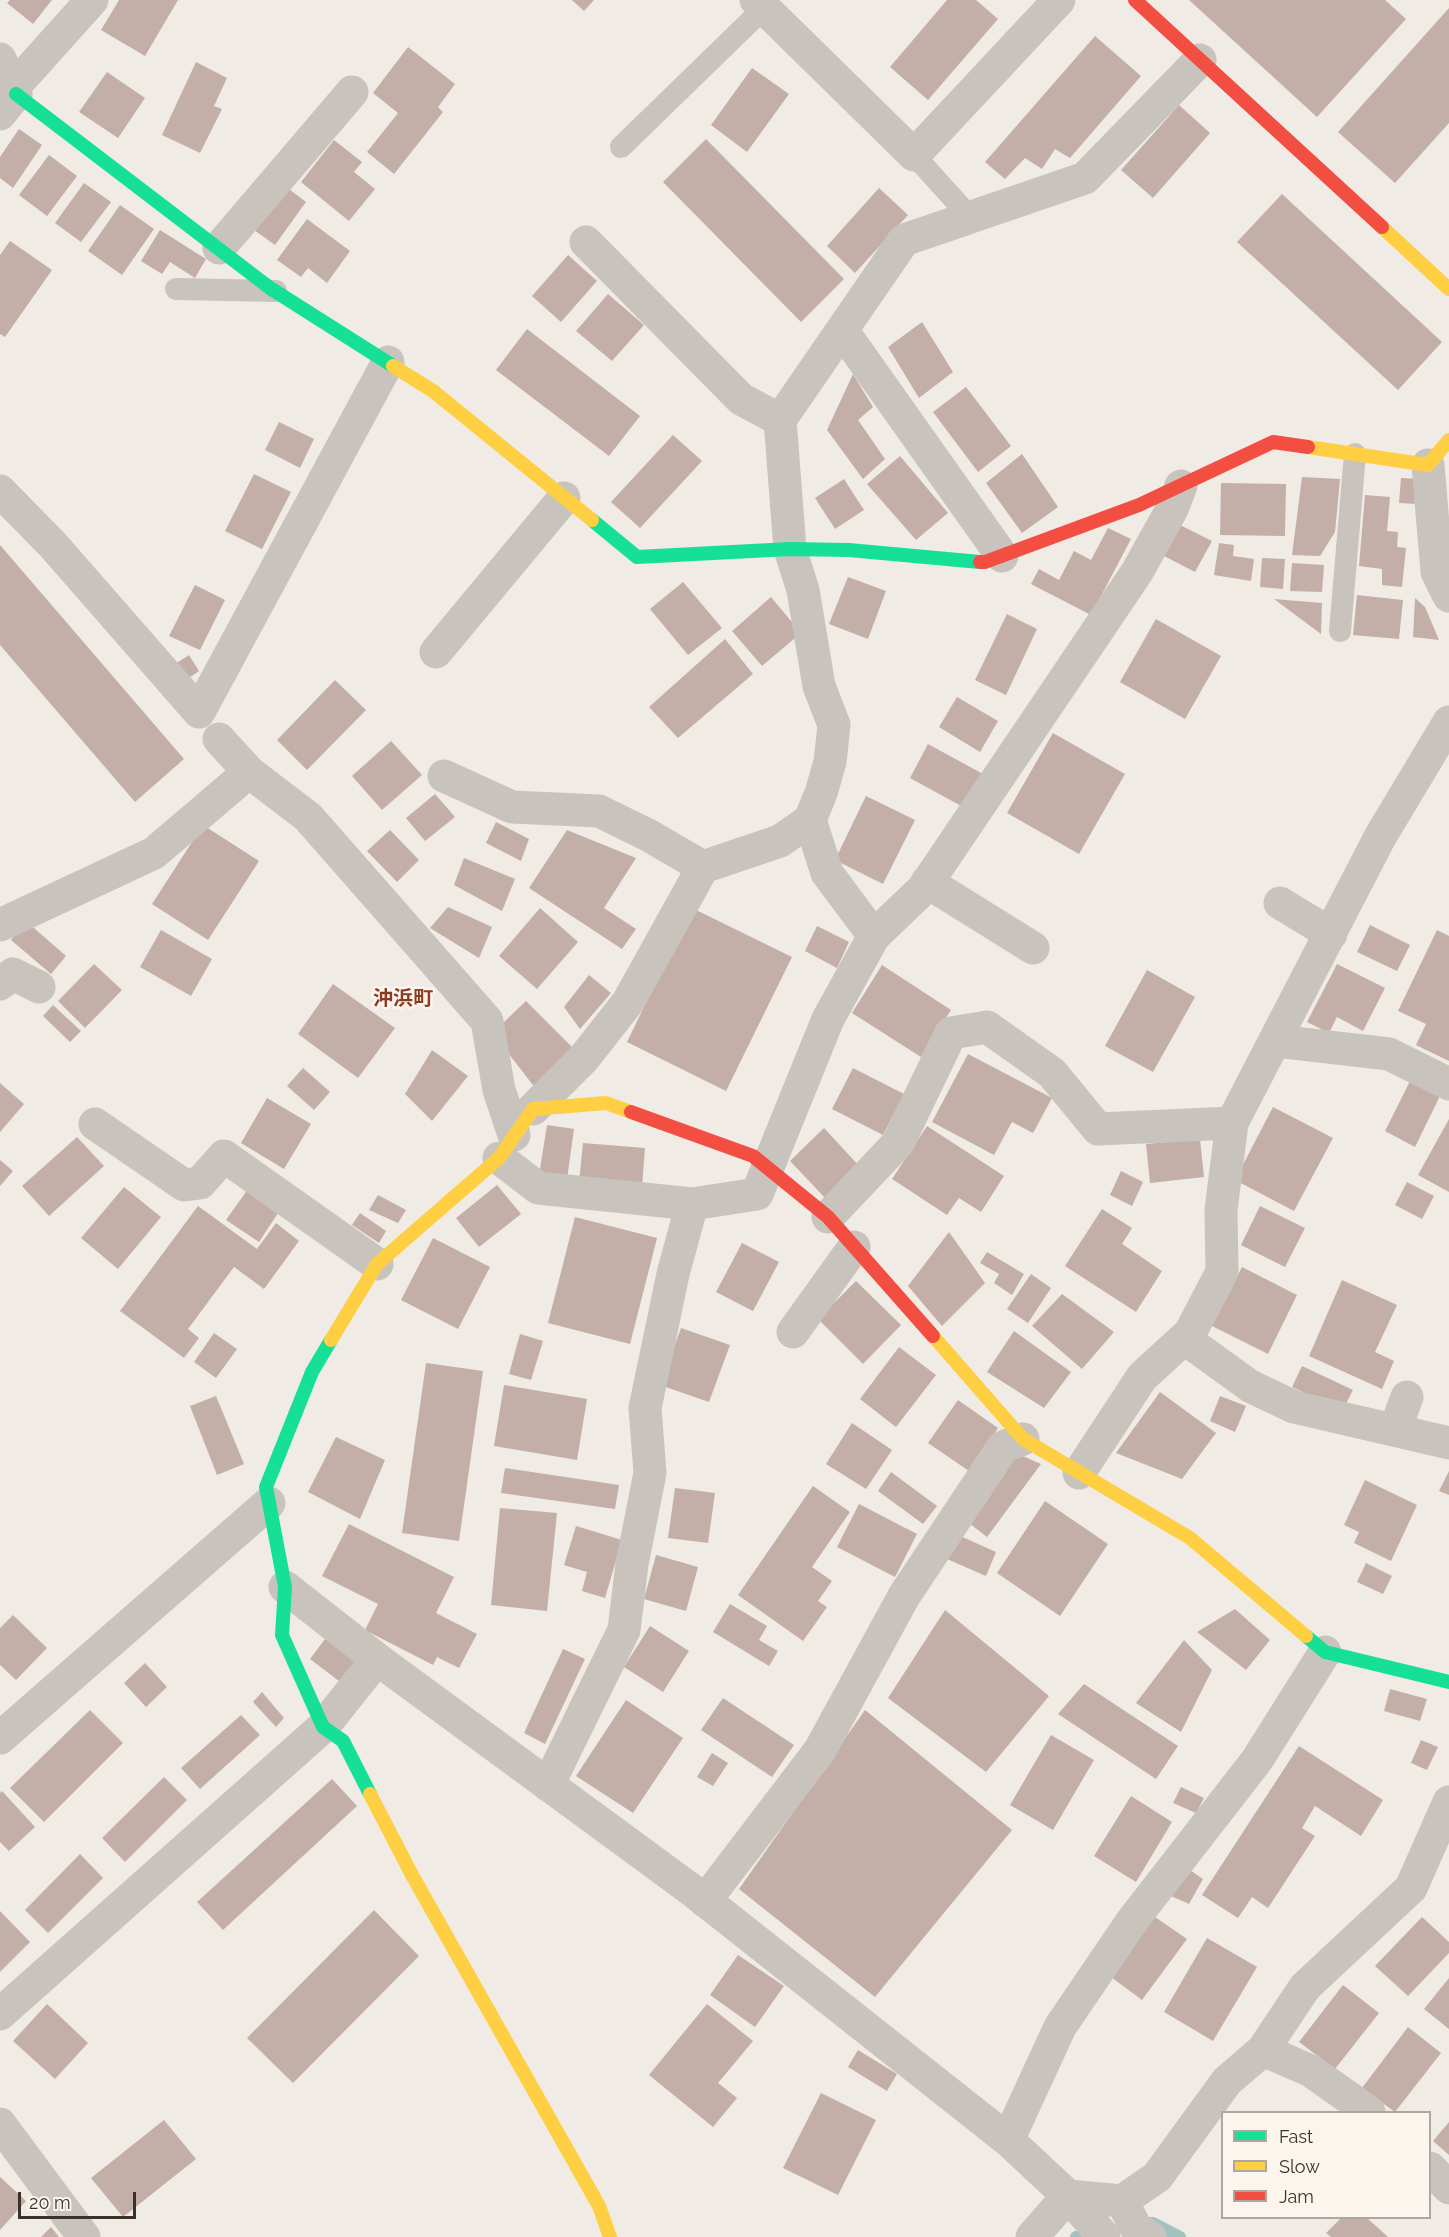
<!DOCTYPE html>
<meta charset="utf-8">
<style>
body{margin:0}
#map{position:relative;width:1449px;height:2237px;overflow:hidden;background:#f0ebe5;font-family:Raleway,sans-serif}
canvas{display:block}
.legend{position:absolute;left:1221px;top:2111px;width:210px;height:108px;box-sizing:border-box;background:#fbf5ee;border:2px solid #aea6a0;margin:0;padding:8px 10px;list-style:none;font-size:18px;color:#3b302b}
.legend li{display:flex;align-items:center;gap:12px;height:30px}
.legend b{width:30px;border:2px solid #aea6a0}
.scale{position:absolute;left:18px;top:2192px;width:118px;height:27px;box-sizing:border-box;border:3px solid #3b302b;border-top:0;padding-left:8px;font-size:18px;line-height:21px;white-space:nowrap;color:#3b302b;-webkit-text-stroke:4px #fbf5ee;paint-order:stroke}
</style>
<div id="map">
<canvas width="1449" height="2237"></canvas>
<ul class="legend">
<li><b style="height:8px;background:#16e098"></b>Fast</li>
<li><b style="height:8px;background:#ffcf43"></b>Slow</li>
<li><b style="height:8px;background:#f24e42"></b>Jam</li>
</ul>
<div class="scale">20 m</div>
</div>
<script>
const ctx = document.querySelector('canvas').getContext('2d');
ctx.lineJoin = 'round';
function toPath(rows) {
  const path = new Path2D();
  for (const r of rows) {
    path.moveTo(r[0], r[1]);
    for (let i = 2; i < r.length; i += 2) path.lineTo(r[i], r[i + 1]);
  }
  return path;
}
function strokePath(path, color, width, dash) {
  ctx.strokeStyle = color;
  ctx.lineWidth = width;
  ctx.lineCap = dash ? 'butt' : 'round';
  ctx.setLineDash(dash || []);
  ctx.stroke(path);
}
function fillPath(path, color) {
  ctx.fillStyle = color;
  ctx.fill(path, 'evenodd');
}
function write(font, color, halo, rows, align = 'center') {
  ctx.font = font + ' Raleway,"Noto Sans JP",sans-serif';
  ctx.lineWidth = 5;
  ctx.setLineDash([]);
  ctx.textBaseline = 'middle';
  ctx.strokeStyle = halo;
  ctx.fillStyle = color;
  for (const [text, x, y, turn = 0] of rows) {
    ctx.save();
    ctx.translate(x, y);
    ctx.rotate((+turn || 0) * Math.PI / 180);
    ctx.textAlign = isNaN(turn) ? turn : align;
    if (halo) ctx.strokeText(text, 0, 0);
    ctx.fillText(text, 0, 0);
    ctx.restore();
  }
}
strokePath(toPath([
 [1149,2223,1153,2223,1180,2237],
 [1076,2237,1096,2233]
]), '#a1c2c1', 12);
fillPath(toPath([
 [10,0,52,0,33,24,7,3],
 [119,0,178,0,145,56,101,30],
 [572,0,594,0,584,11],
 [947,0,976,0,998,19,928,100,890,67],
 [1189,0,1385,0,1406,19,1317,117],
 [1449,8,1449,123,1395,183,1338,132],
 [1095,36,1141,76,1070,158,1055,149,1042,169,1025,158,1005,179,985,162],
 [408,47,455,84,438,107,443,112,394,174,367,152,398,113,373,93],
 [196,62,227,78,214,106,222,109,200,153,162,135],
 [752,68,789,94,747,152,711,125],
 [107,72,145,98,118,138,79,112],
 [1179,105,1210,133,1153,198,1121,170],
 [19,129,42,145,13,188,0,178,0,157],
 [706,139,844,279,801,322,663,182],
 [334,140,362,162,354,172,375,189,349,221,301,182],
 [49,155,77,176,47,216,19,195],
 [84,183,111,202,81,242,55,223],
 [285,186,306,202,275,245,254,230],
 [879,188,908,215,855,273,827,246],
 [1282,194,1442,342,1398,390,1237,242],
 [120,205,154,229,122,275,88,251],
 [307,219,350,251,327,283,308,268,301,277,277,260],
 [160,230,206,259,195,278,170,262,162,274,141,261],
 [10,241,52,270,5,337,0,334,0,255],
 [568,255,597,281,561,322,532,296],
 [608,294,644,325,612,361,576,331],
 [922,322,953,372,919,398,888,347],
 [527,329,640,416,609,456,496,370],
 [853,374,873,407,858,420,885,459,863,479,827,430],
 [966,387,1011,446,978,472,933,412],
 [279,422,314,439,300,468,265,450],
 [673,435,702,461,640,528,611,502],
 [1022,454,1058,507,1022,533,986,483],
 [900,456,948,513,916,540,867,484],
 [254,474,291,492,262,549,225,531],
 [1302,477,1340,479,1335,532,1320,556,1292,555],
 [1401,478,1418,479,1417,504,1399,503],
 [844,479,864,510,835,529,815,498],
 [1221,483,1286,484,1285,536,1220,535],
 [1365,495,1390,497,1387,531,1398,532,1397,547,1406,548,1402,587,1382,585,1382,569,1359,566],
 [1178,524,1212,541,1195,572,1162,555],
 [1108,528,1131,539,1091,615,1031,584,1039,569,1059,580,1074,551,1091,560],
 [1219,543,1234,545,1233,556,1254,559,1251,581,1214,575],
 [0,545,184,759,135,802,0,645],
 [1262,558,1285,559,1283,589,1260,587],
 [1292,563,1324,565,1322,592,1290,591],
 [848,577,886,591,868,639,829,624],
 [683,582,722,628,688,655,650,609],
 [195,585,225,600,200,650,169,636],
 [1357,595,1403,600,1399,639,1353,635],
 [771,597,801,633,762,666,732,631],
 [1415,598,1425,607,1439,640,1413,637],
 [1274,599,1322,603,1321,634],
 [1007,614,1037,629,1006,695,975,680],
 [1156,619,1221,656,1185,719,1120,682],
 [725,639,753,674,678,738,649,707],
 [189,655,199,671,186,680,175,664],
 [335,680,366,710,307,770,277,740],
 [957,697,998,721,980,752,939,727],
 [1053,733,1125,774,1079,854,1007,813],
 [391,741,422,775,382,810,352,776],
 [928,744,983,774,965,808,910,778],
 [435,794,455,817,425,841,406,818],
 [866,796,915,820,883,884,835,860],
 [496,822,529,839,521,861,486,843],
 [203,825,259,861,208,940,152,904],
 [390,830,419,860,397,882,367,851],
 [567,830,636,858,604,908,636,929,622,949,529,888],
 [464,858,515,879,502,911,454,885],
 [448,907,492,927,479,958,430,928],
 [540,908,578,942,537,989,499,956],
 [692,908,792,957,726,1091,627,1042],
 [26,921,66,956,51,974,11,940],
 [1370,925,1410,945,1397,971,1357,952],
 [817,926,849,942,837,968,805,951],
 [161,930,212,959,191,996,140,967],
 [1437,930,1449,936,1449,1061,1416,1045,1426,1024,1398,1011],
 [94,964,122,990,85,1028,58,1001],
 [1337,964,1385,988,1363,1031,1337,1017,1329,1033,1307,1022],
 [882,965,951,1010,921,1057,852,1013],
 [1147,970,1195,997,1153,1072,1105,1046],
 [589,975,611,993,580,1029,564,1007],
 [333,984,395,1028,358,1078,298,1034],
 [526,1001,575,1050,536,1089,505,1049,504,1022],
 [53,1005,81,1031,70,1042,43,1016],
 [432,1050,468,1076,432,1121,405,1094],
 [968,1054,1052,1098,1033,1133,1012,1122,994,1155,932,1122],
 [303,1068,330,1092,314,1110,287,1086],
 [853,1068,904,1094,883,1135,832,1109],
 [1410,1081,1440,1096,1415,1147,1385,1131],
 [0,1083,24,1104,0,1132],
 [267,1098,311,1124,284,1169,241,1143],
 [1273,1107,1333,1138,1294,1211,1235,1180],
 [1449,1119,1449,1192,1418,1175],
 [547,1125,574,1129,567,1179,539,1175],
 [927,1126,1004,1176,981,1212,959,1198,947,1215,892,1179],
 [824,1128,861,1168,827,1200,790,1161],
 [77,1137,104,1166,49,1216,22,1186],
 [1200,1139,1204,1177,1150,1183,1146,1144],
 [583,1143,645,1148,642,1187,579,1182],
 [0,1160,13,1171,0,1186],
 [1121,1171,1143,1182,1132,1206,1110,1195],
 [1407,1182,1434,1196,1422,1219,1395,1205],
 [497,1185,521,1214,479,1247,456,1218],
 [124,1187,161,1217,118,1269,81,1238],
 [248,1189,280,1210,259,1242,226,1220],
 [378,1195,406,1210,398,1223,369,1210],
 [198,1206,257,1249,276,1223,299,1241,264,1289,234,1267,188,1329,199,1338,184,1358,120,1311],
 [1260,1206,1305,1228,1285,1267,1241,1245],
 [1102,1209,1132,1228,1122,1244,1162,1271,1136,1312,1065,1266],
 [360,1213,386,1231,379,1243,352,1225],
 [575,1217,657,1238,630,1344,548,1323],
 [949,1232,985,1283,942,1326,908,1286],
 [433,1238,490,1267,458,1329,401,1300],
 [742,1243,779,1262,753,1311,716,1292],
 [987,1252,1024,1274,1012,1295,994,1283,999,1274,980,1263],
 [1242,1267,1297,1295,1268,1354,1212,1326],
 [1031,1274,1051,1288,1028,1323,1007,1309],
 [1342,1280,1397,1305,1375,1352,1394,1361,1382,1389,1309,1356],
 [856,1281,901,1325,863,1364,818,1319],
 [1062,1294,1114,1332,1082,1369,1032,1326],
 [681,1328,730,1345,709,1402,660,1385],
 [1014,1331,1071,1372,1044,1408,987,1372],
 [214,1333,237,1349,216,1378,194,1362],
 [520,1334,543,1341,531,1380,509,1374],
 [899,1347,936,1375,896,1427,860,1399],
 [426,1363,483,1371,459,1541,402,1533],
 [1302,1366,1353,1390,1342,1411,1292,1387],
 [504,1385,587,1399,577,1460,494,1446],
 [1160,1392,1216,1433,1182,1479,1116,1453],
 [216,1396,244,1464,217,1475,190,1406],
 [1220,1396,1246,1406,1235,1432,1210,1421],
 [958,1400,998,1428,969,1471,928,1443],
 [852,1423,892,1450,866,1489,826,1464],
 [336,1437,385,1460,360,1519,308,1492],
 [1016,1453,1041,1464,987,1537,969,1523],
 [505,1468,619,1485,615,1509,501,1493],
 [1449,1471,1449,1495,1439,1491],
 [891,1472,937,1506,923,1524,878,1491],
 [1365,1480,1417,1505,1391,1561,1354,1543,1359,1532,1344,1525],
 [813,1486,850,1512,812,1567,832,1581,818,1601,827,1607,803,1641,738,1595],
 [675,1488,715,1493,708,1543,668,1538],
 [1045,1501,1108,1544,1060,1616,997,1573],
 [859,1504,917,1534,895,1577,837,1547],
 [500,1508,557,1513,547,1611,491,1605],
 [349,1524,454,1577,436,1613,477,1634,459,1668,437,1657,433,1665,365,1630,378,1604,322,1576],
 [576,1526,622,1540,605,1598,582,1591,587,1572,564,1565],
 [958,1535,996,1552,986,1576,947,1559],
 [656,1555,698,1567,686,1611,644,1599],
 [1366,1563,1392,1576,1383,1594,1357,1582],
 [730,1604,767,1626,759,1640,778,1651,769,1666,713,1632],
 [1235,1609,1270,1640,1246,1670,1197,1632],
 [945,1610,1049,1696,986,1772,888,1698],
 [13,1615,47,1648,16,1680,0,1665,0,1628],
 [650,1626,689,1651,663,1692,624,1667],
 [328,1635,360,1660,343,1684,310,1659],
 [1184,1640,1212,1670,1181,1732,1136,1703],
 [563,1649,585,1659,545,1744,524,1733],
 [145,1663,167,1687,146,1707,124,1683],
 [1084,1684,1178,1746,1156,1779,1058,1714],
 [1390,1689,1427,1699,1420,1721,1384,1711],
 [262,1692,284,1718,276,1727,253,1702],
 [723,1698,794,1745,772,1777,701,1730],
 [626,1700,683,1738,633,1813,576,1776],
 [90,1710,123,1743,44,1822,10,1788],
 [865,1710,1012,1830,875,1997,739,1889],
 [241,1715,260,1735,200,1789,181,1768],
 [1051,1735,1094,1760,1053,1830,1010,1805],
 [1421,1740,1438,1747,1427,1770,1411,1763],
 [1299,1746,1383,1800,1361,1836,1315,1806,1302,1828,1315,1836,1268,1908,1252,1897,1238,1918,1202,1895],
 [712,1753,728,1763,713,1786,697,1777],
 [164,1777,187,1800,125,1862,102,1838],
 [332,1779,357,1806,223,1930,197,1902],
 [1181,1787,1204,1798,1196,1813,1173,1803],
 [2,1791,35,1827,9,1851,0,1842,0,1793],
 [1131,1796,1172,1822,1136,1882,1094,1856],
 [80,1854,103,1878,48,1933,25,1910],
 [1190,1870,1203,1879,1189,1904,1171,1896],
 [374,1910,419,1956,293,2083,247,2038],
 [0,1911,30,1942,0,1972],
 [1155,1917,1187,1939,1142,2000,1111,1977],
 [1422,1917,1449,1942,1449,1953,1408,1996,1375,1966],
 [1207,1938,1257,1967,1213,2041,1164,2012],
 [738,1955,784,1986,755,2027,710,1995],
 [1449,1978,1449,2029,1424,2009],
 [1343,1985,1379,2013,1335,2069,1299,2042],
 [47,2004,88,2043,55,2079,13,2041],
 [707,2004,753,2041,718,2083,737,2098,713,2127,649,2075],
 [1408,2027,1441,2053,1395,2112,1362,2088],
 [858,2050,897,2074,887,2091,848,2067],
 [821,2093,876,2120,838,2195,783,2168],
 [164,2120,196,2159,123,2217,91,2178],
 [1449,2122,1449,2155,1433,2141],
 [0,2177,26,2201,0,2230],
 [1341,2218,1367,2218,1388,2237,1331,2237,1326,2233],
 [51,2227,59,2237,41,2237]
]), '#c3afa7');
strokePath(toPath([
 [621,147,764,8],
 [914,155,970,217],
 [176,289,276,291],
 [1340,631,1355,454]
]), '#c9c3be', 22);
strokePath(toPath([
 [756,0,914,155,1059,0],
 [0,59,16,94,0,114],
 [13,88,92,0],
 [586,242,741,399,780,420],
 [219,248,352,92],
 [842,330,1002,556],
 [1428,465,1437,572,1449,596],
 [0,491,53,545,199,712,388,362],
 [436,652,564,498],
 [219,739,249,772,308,817,487,1021,499,1090,514,1135],
 [444,776,512,807,599,811,648,835,703,867],
 [810,820,827,873,874,936],
 [927,882,1033,948],
 [1280,903,1331,934],
 [0,925,154,853,249,772],
 [0,984,13,974,39,987],
 [1276,1041,1389,1054,1449,1084],
 [533,1109,584,1058,628,1002,703,867,780,841,810,820,821,793,830,762,834,725,819,686,803,590,790,549,780,420,904,240,1085,178,1200,60],
 [95,1124,184,1185,200,1183,224,1156,377,1264],
 [499,1158,538,1188,692,1204,757,1194,828,1019,874,936,923,889,1137,572,1172,509,1181,486],
 [828,1217,898,1143,951,1033,987,1027,1052,1073,1098,1129,1232,1123],
 [793,1332,854,1247],
 [1185,1339,1250,1386,1294,1407,1449,1443],
 [1395,1430,1407,1397],
 [1079,1473,1142,1377,1190,1333,1222,1272,1221,1210,1232,1123,1380,837,1449,722],
 [285,1587,377,1659,693,1891,1008,2140,1068,2196,1104,2237],
 [0,1738,269,1503],
 [548,1785,624,1630,632,1564,650,1473,645,1408,673,1274,692,1204],
 [705,1901,820,1750,904,1596,1003,1447,1023,1439],
 [0,2014,323,1727,377,1659],
 [1263,2050,1311,2071,1369,2112],
 [0,2124,84,2237],
 [1008,2140,1060,2027,1132,1921,1257,1760,1325,1652],
 [1430,2168,1449,2188],
 [1068,2196,1122,2201,1157,2177,1227,2081,1263,2050,1305,1987,1411,1888,1449,1802],
 [1122,2201,1136,2228,1150,2237],
 [1032,2237,1068,2196]
]), '#c9c3be', 33);
strokePath(toPath([
 [16,94,270,288,393,366],
 [592,520,637,557,790,549,849,550,980,562],
 [331,1340,312,1372,266,1487,285,1587,282,1635,323,1727,343,1741,370,1794],
 [1306,1636,1325,1652,1449,1682]
]), '#16e098', 14);
strokePath(toPath([
 [1382,227,1449,289],
 [393,366,433,391,592,520],
 [1308,447,1428,465,1449,440],
 [933,1336,1023,1439,1190,1538,1306,1636],
 [331,1340,377,1264,499,1158,533,1109,606,1103,631,1112],
 [370,1794,412,1875,599,2206,610,2237]
]), '#ffcf43', 14);
strokePath(toPath([
 [1135,0,1382,227],
 [980,562,985,562,1139,505,1273,442,1308,447],
 [631,1112,753,1156,828,1217,933,1336]
]), '#f24e42', 14);
write('bold 20px', '#8c3b22', '#fbf5ee', [
 ["沖浜町",403,999]
]);
</script>
